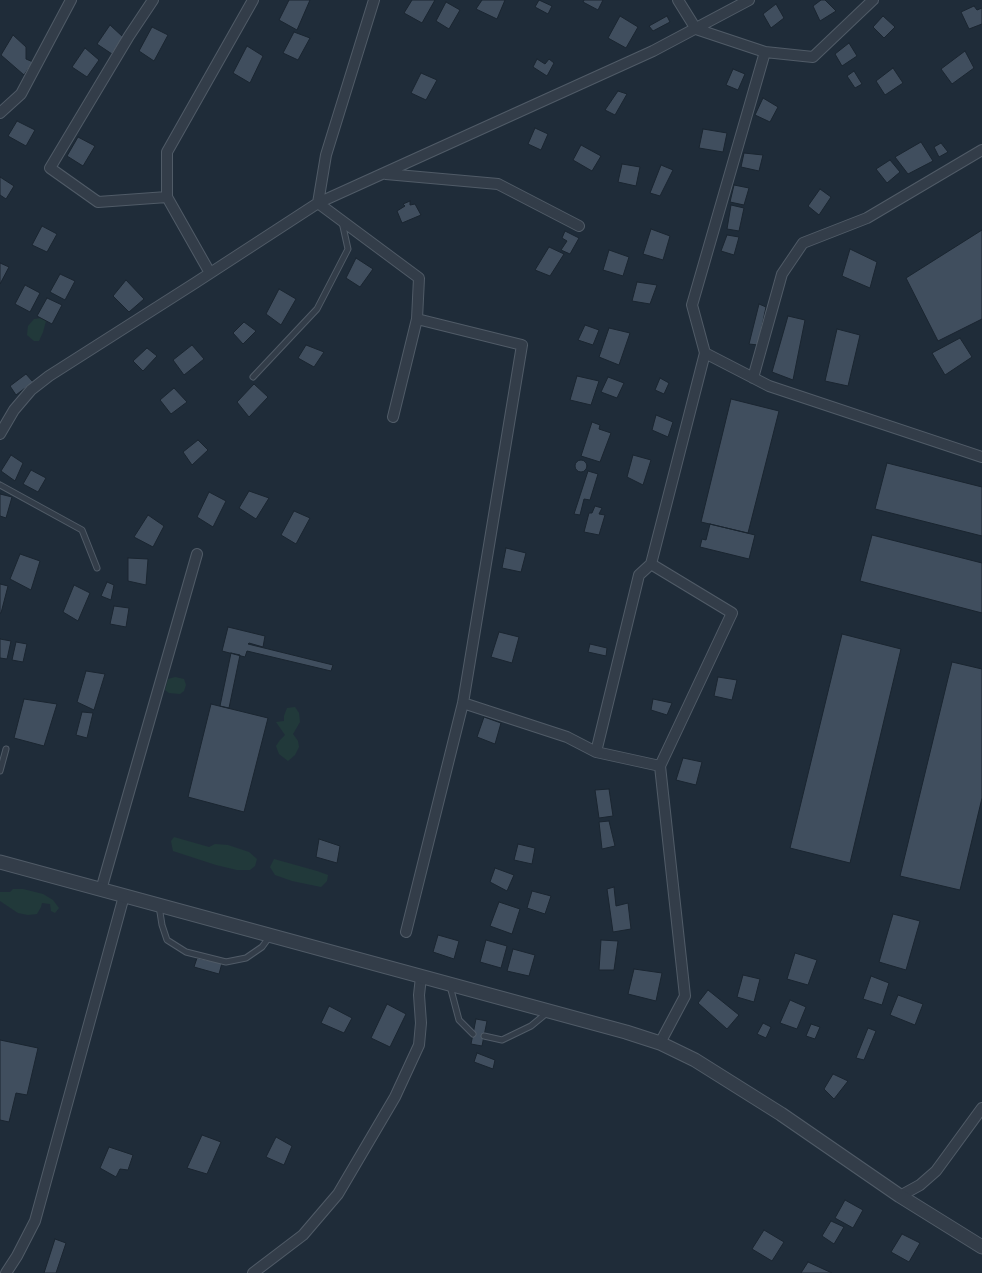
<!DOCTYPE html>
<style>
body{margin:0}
canvas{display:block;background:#1f2c39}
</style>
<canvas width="982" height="1273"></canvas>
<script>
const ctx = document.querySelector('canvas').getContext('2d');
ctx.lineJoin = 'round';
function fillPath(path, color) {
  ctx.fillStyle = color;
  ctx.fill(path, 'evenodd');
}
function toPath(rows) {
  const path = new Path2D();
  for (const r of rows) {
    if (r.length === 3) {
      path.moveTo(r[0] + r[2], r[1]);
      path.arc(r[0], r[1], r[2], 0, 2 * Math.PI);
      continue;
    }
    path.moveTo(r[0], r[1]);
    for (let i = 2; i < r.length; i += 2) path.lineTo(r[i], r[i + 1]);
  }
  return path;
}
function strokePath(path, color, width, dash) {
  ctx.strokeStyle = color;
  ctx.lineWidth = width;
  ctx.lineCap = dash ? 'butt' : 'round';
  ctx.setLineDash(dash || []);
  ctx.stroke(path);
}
fillPath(toPath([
 [42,318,46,321,43,332,39,341,34,341,27,335,28,326,34,319],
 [175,677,184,679,186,685,184,691,180,694,169,693,165,690,168,679],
 [295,707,299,713,300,722,293,734,298,741,299,747,295,755,288,761,279,754,276,746,280,740,285,735,276,722,284,721,284,716,287,708],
 [174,837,209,847,215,844,228,845,249,852,257,859,255,866,250,870,237,870,216,865,173,851,171,841],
 [274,859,317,871,328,875,327,881,321,887,292,881,275,875,270,867],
 [13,889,23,889,43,894,53,900,59,908,55,913,51,911,50,904,42,903,41,907,37,914,28,915,18,913,0,901,0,892,10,892]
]), '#21393a');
const building = toPath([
 [289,0,310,0,297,30,279,20,289,0],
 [412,0,435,0,422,23,404,13,412,0],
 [482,0,505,0,497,19,476,9,482,0],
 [539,0,552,6,548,14,535,7,539,0],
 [584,0,603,0,598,10,583,2,584,0],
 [821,0,825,0,836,11,820,21,813,6,821,0],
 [446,2,460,10,449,29,436,21,446,2],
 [776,4,784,18,771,28,763,14,776,4],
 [974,6,977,10,982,8,982,24,969,29,961,12,974,6],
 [620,16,638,27,626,48,608,38,620,16],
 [667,16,670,22,653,31,649,26,667,16],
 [883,16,895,27,884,38,873,27,883,16],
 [110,25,123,37,112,54,97,44,110,25],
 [152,27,168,35,154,61,139,51,152,27],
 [294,32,310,38,298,60,283,53,294,32],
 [13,35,26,47,26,59,33,62,24,75,1,55,13,35],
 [849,43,857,56,842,66,835,54,849,43],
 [247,46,263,56,250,83,233,73,247,46],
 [85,48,99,60,87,77,72,67,85,48],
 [965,51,974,68,952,84,941,69,965,51],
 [537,59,545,64,549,59,554,63,547,76,533,67,537,59],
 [893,68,903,83,885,95,876,81,893,68],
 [733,69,745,74,738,90,726,85,733,69],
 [854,71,862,84,855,88,847,76,854,71],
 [421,73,437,80,426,100,411,93,421,73],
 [618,91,627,94,615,115,605,110,618,91],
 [763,98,778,107,770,122,755,115,763,98],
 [17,121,35,130,26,146,8,136,17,121],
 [535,128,548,134,541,150,528,144,535,128],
 [703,129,727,133,723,152,699,148,703,129],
 [78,137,95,146,83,166,67,156,78,137],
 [921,142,933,161,908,174,895,157,921,142],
 [941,143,948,152,939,157,934,147,941,143],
 [581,145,601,156,592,171,573,160,581,145],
 [744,153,763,155,759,171,741,167,744,153],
 [890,160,900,172,887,183,876,169,890,160],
 [622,164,640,167,636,186,618,182,622,164],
 [661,165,673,170,660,196,650,193,661,165],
 [0,177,14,186,6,199,0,195,0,177],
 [734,185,749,188,744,205,730,202,734,185],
 [820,189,831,197,819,215,808,206,820,189],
 [410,201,410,205,415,204,421,215,402,223,397,211,405,206,403,204,410,201],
 [731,205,744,208,739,231,727,229,731,205],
 [42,226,57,234,47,252,32,245,42,226],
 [651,229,670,236,663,260,643,254,651,229],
 [982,230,982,319,938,341,906,278,982,230],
 [565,231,579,238,570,254,561,250,567,241,562,238,565,231],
 [727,235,739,237,734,255,721,251,727,235],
 [549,247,564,254,550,276,535,270,549,247],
 [850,249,877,262,870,288,842,276,850,249],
 [609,250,629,257,623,276,603,270,609,250],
 [356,258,373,269,360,287,346,278,356,258],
 [0,263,9,267,0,284,0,263],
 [60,274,75,281,65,300,50,292,60,274],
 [126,280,144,299,129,312,113,296,126,280],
 [637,282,657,285,650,304,632,301,637,282],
 [25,285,40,293,30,312,15,304,25,285],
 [279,289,296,299,281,325,266,314,279,289],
 [47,298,62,305,52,324,37,316,47,298],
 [759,304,766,307,758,345,749,344,759,304],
 [788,316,805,320,793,380,772,372,788,316],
 [244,322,256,331,243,344,233,333,244,322],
 [585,325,599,330,593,345,578,340,585,325],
 [609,328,630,333,619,365,599,357,609,328],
 [837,329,860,335,848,386,825,381,837,329],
 [960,338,972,357,945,375,932,353,960,338],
 [192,345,204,359,184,375,173,360,192,345],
 [306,345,324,352,314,367,298,358,306,345],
 [147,348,157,356,143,371,133,361,147,348],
 [26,374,33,382,16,395,10,386,26,374],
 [577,376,599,381,591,405,570,400,577,376],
 [608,377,624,383,617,398,601,392,608,377],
 [660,378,669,383,664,394,655,390,660,378],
 [254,384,268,397,249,417,237,402,254,384],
 [174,388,187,402,171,414,160,400,174,388],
 [731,399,779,411,748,533,701,522,731,399],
 [656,415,673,422,668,437,652,430,656,415],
 [592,422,600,425,599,429,611,433,600,462,581,456,592,422],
 [198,440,208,450,192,465,183,452,198,440],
 [11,455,23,463,15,481,1,471,11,455],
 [633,455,651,460,643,485,627,477,633,455],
 [581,466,6],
 [887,463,982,487,982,536,875,509,887,463],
 [31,470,46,478,38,492,23,484,31,470],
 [588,471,598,474,590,500,584,499,580,515,574,514,588,471],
 [249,491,269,498,256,519,239,508,249,491],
 [209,492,226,501,213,527,197,517,209,492],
 [0,494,12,497,6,518,0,516,0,494],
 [595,506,602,508,599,514,605,515,599,535,584,532,589,513,592,513,595,506],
 [294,511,310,518,296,544,281,535,294,511],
 [148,515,164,526,153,547,134,537,148,515],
 [710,524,755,535,749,559,700,547,702,539,706,540,710,524],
 [872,535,982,563,982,613,860,581,872,535],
 [506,548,526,553,521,572,502,568,506,548],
 [20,554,40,561,31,590,10,579,20,554],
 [128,558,148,559,146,585,128,581,128,558],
 [107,582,114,585,111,600,101,596,107,582],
 [0,584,8,586,1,613,0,613,0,584],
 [74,585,90,593,78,621,63,612,74,585],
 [114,606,129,608,126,627,110,624,114,606],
 [228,627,265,636,263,647,249,643,248,644,333,665,331,671,247,651,245,657,222,651,228,627],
 [499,632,519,637,512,663,491,657,499,632],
 [842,634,901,649,850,863,790,848,842,634],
 [0,639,11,641,7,659,0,658,0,639],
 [16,642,27,644,23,662,12,660,16,642],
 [590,644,607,648,606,656,588,652,590,644],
 [231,653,240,655,229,708,220,706,231,653],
 [952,662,982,669,982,798,960,890,900,876,952,662],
 [86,671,105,674,94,710,77,702,86,671],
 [718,677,737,680,732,700,714,696,718,677],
 [24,699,57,704,44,746,14,738,24,699],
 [653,699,672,703,667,715,651,710,653,699],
 [211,704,268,718,244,812,188,797,211,704],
 [82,712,93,713,87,738,76,735,82,712],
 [484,717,501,723,495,744,477,737,484,717],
 [683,758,702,762,696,785,676,780,683,758],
 [609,789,613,816,599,818,595,790,609,789],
 [609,821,615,846,602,849,599,822,609,821],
 [319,839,340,846,337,863,316,857,319,839],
 [518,844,535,848,532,864,514,860,518,844],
 [495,868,514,875,507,891,490,882,495,868],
 [614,887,616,906,628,903,631,929,613,932,607,889,614,887],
 [532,891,551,896,545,914,527,908,532,891],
 [499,902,520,909,512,934,490,926,499,902],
 [893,914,920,921,906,970,879,962,893,914],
 [438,935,459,941,454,959,433,952,438,935],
 [486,940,507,946,501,968,480,962,486,940],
 [601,940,618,941,614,970,599,970,601,940],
 [513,949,535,955,529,976,507,971,513,949],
 [795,953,817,960,808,985,787,979,795,953],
 [197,958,222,963,219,974,194,967,197,958],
 [634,969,662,973,656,1001,628,994,634,969],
 [743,975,760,979,754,1002,737,997,743,975],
 [871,976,889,983,882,1005,863,999,871,976],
 [708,990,739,1015,727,1029,698,1003,708,990],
 [898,995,923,1004,915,1025,890,1015,898,995],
 [790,1000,806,1007,797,1029,780,1023,790,1000],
 [387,1004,406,1014,390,1047,371,1038,387,1004],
 [329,1006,352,1018,344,1033,321,1023,329,1006],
 [476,1019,487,1021,482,1046,471,1044,476,1019],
 [763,1023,771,1027,766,1038,757,1034,763,1023],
 [811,1024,820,1027,815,1039,806,1036,811,1024],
 [868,1028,876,1031,864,1060,856,1058,868,1028],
 [0,1040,38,1048,27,1095,16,1093,9,1122,0,1120,0,1040],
 [477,1053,495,1060,493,1069,474,1062,477,1053],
 [833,1074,848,1081,834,1099,824,1089,833,1074],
 [202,1135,221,1142,207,1174,187,1168,202,1135],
 [276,1137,292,1146,284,1165,266,1157,276,1137],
 [109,1147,133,1155,128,1170,120,1169,116,1177,100,1168,109,1147],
 [845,1200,863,1210,853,1228,835,1218,845,1200],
 [831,1221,844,1227,834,1244,822,1236,831,1221],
 [764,1230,784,1242,772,1261,752,1249,764,1230],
 [902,1234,920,1243,909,1262,891,1252,902,1234],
 [55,1239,66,1243,56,1273,44,1273,55,1239],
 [808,1262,832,1273,801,1273,808,1262]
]);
fillPath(building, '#404e5e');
strokePath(building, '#1a2530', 1);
const service = toPath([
 [253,377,317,309,348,249,342,222],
 [0,485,82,530,97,568],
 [0,771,6,749],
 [159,906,162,925,167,940,186,952,226,962,246,958,262,947,270,936],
 [450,986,459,1020,473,1034],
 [484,1036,502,1040,531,1026,548,1012]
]);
const minor = toPath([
 [153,0,129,36,50,168,98,202,167,197,210,273],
 [374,0,326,155,318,203,419,278,417,319,522,345,463,703,406,932],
 [678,0,696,29,765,52,813,57,873,0],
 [0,113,21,94,71,0],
 [386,174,498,184,579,226],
 [167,197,167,152,253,0],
 [705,353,769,386,982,457],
 [753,378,782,274,803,243,867,218,982,150],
 [393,417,417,319],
 [0,434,14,410,31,390,49,376,195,283,318,203,653,51,749,0],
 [651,564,732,613,660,766,685,996,660,1043],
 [463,703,567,737,596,752,660,766],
 [596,752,639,575,651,564,705,353,692,305,765,52],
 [101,890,197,554],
 [900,1196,920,1185,936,1171,982,1108],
 [6,1273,17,1256,35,1221,124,896],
 [253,1273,303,1235,338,1194,395,1097,419,1045,421,1023,419,995,421,977]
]);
const tertiary = toPath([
 [0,862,626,1032,660,1043,695,1060,781,1114,900,1196,982,1247]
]);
strokePath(service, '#505b67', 7);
strokePath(minor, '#505b67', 12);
strokePath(tertiary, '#505b67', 15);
strokePath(service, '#333d49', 5);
strokePath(minor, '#333d49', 10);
strokePath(tertiary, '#333d49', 13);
</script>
